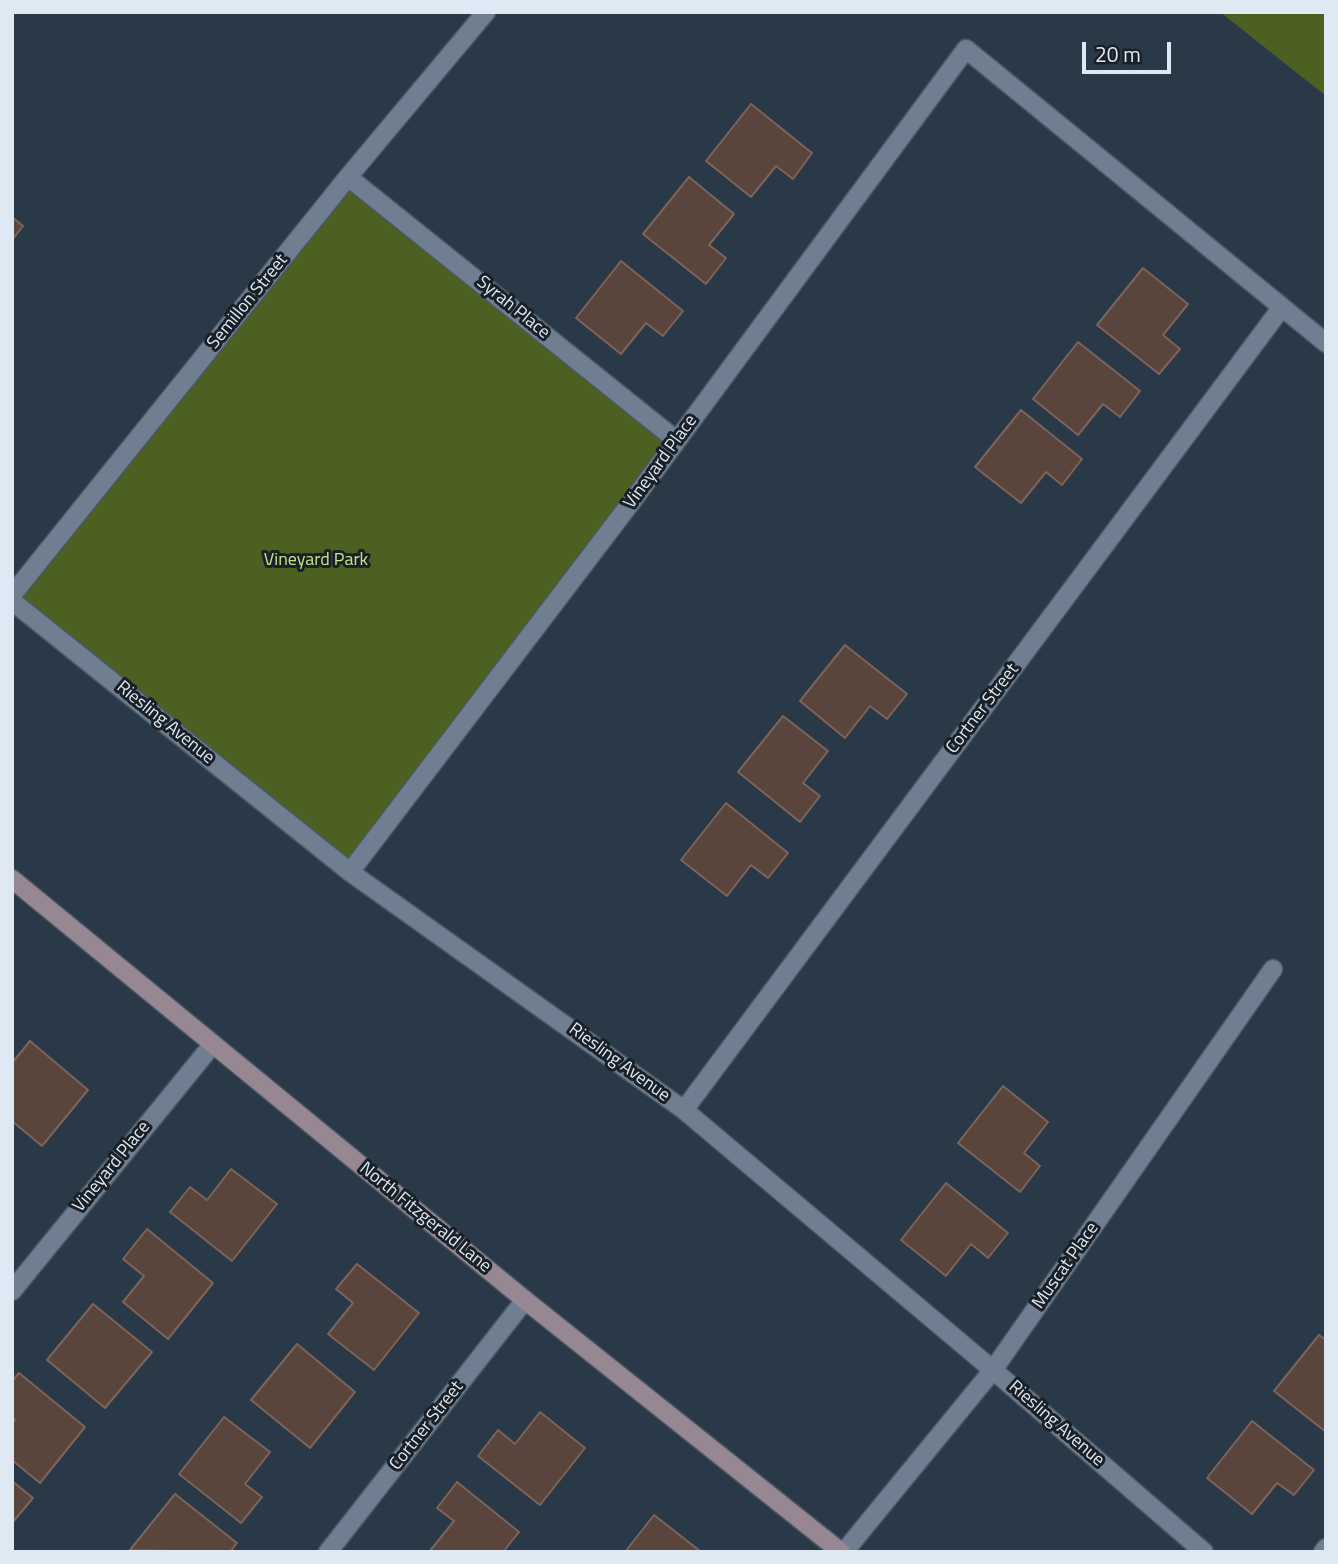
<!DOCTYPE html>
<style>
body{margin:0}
#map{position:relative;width:1338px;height:1564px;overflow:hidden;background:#2a3948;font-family:"Titillium Web",sans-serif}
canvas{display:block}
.frame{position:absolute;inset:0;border:14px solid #dfe9f3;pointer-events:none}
.scale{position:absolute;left:1082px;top:42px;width:89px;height:32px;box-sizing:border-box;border:4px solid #dfe9f3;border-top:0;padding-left:9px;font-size:21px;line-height:24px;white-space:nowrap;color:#dfe9f3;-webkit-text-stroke:5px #192027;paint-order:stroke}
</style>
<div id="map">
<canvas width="1338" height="1564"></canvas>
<div class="frame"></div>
<div class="scale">20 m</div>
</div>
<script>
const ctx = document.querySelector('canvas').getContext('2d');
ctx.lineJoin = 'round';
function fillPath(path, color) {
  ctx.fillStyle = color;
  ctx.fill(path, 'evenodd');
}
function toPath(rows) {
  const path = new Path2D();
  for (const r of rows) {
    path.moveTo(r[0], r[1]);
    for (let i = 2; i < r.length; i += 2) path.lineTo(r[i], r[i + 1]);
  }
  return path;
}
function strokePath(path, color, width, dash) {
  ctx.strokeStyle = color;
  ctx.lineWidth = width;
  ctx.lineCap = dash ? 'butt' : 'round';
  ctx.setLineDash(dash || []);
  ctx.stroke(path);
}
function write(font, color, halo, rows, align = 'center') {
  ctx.font = font + ' "Titillium Web",sans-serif';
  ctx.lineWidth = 6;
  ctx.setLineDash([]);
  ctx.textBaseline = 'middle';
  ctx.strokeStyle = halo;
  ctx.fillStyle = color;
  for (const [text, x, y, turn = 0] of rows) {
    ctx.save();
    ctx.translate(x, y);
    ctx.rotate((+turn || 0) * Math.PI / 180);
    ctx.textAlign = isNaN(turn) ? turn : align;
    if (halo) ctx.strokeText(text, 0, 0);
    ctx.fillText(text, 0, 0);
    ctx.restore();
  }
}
fillPath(toPath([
 [1220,12,1326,12,1326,96],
 [348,177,676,440,350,872,12,601]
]), '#4b6021');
const building = toPath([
 [751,104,812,153,793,179,776,166,751,197,706,161,751,104],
 [689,177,734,214,709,245,726,258,706,284,643,234,689,177],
 [12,217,23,226,12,240,12,217],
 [621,261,683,311,663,336,646,323,621,354,576,318,621,261],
 [1143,268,1188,304,1163,335,1180,349,1159,374,1097,325,1143,268],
 [1078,342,1140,391,1120,417,1103,404,1078,435,1033,399,1078,342],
 [1021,410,1082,459,1062,485,1046,472,1021,503,975,467,1021,410],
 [845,645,907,694,887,719,870,706,845,738,800,701,845,645],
 [783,716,828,751,803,783,820,796,800,822,738,772,783,716],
 [726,803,788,853,768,878,751,865,727,896,681,860,726,803],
 [30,1041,88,1090,42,1146,12,1121,12,1063,30,1041],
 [1003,1086,1048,1122,1024,1153,1040,1166,1020,1192,958,1143,1003,1086],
 [231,1169,277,1204,232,1261,170,1212,190,1187,207,1200,231,1169],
 [946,1183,1008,1233,988,1258,971,1244,946,1276,901,1240,946,1183],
 [147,1229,213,1283,168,1339,123,1302,144,1276,123,1259,147,1229],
 [357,1264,419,1313,374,1370,328,1334,353,1303,336,1289,357,1264],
 [93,1304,152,1352,105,1408,47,1360,93,1304],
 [1319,1335,1326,1340,1326,1432,1274,1391,1319,1335],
 [297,1344,355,1392,310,1448,251,1400,297,1344],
 [19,1373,85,1427,40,1483,12,1460,12,1423,15,1420,12,1417,12,1381,19,1373],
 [540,1412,585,1448,540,1505,478,1456,498,1430,515,1444,540,1412],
 [224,1417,270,1452,245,1484,262,1497,241,1523,179,1474,224,1417],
 [1252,1421,1314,1470,1294,1495,1277,1483,1252,1514,1207,1478,1252,1421],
 [12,1481,33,1498,12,1523,12,1481],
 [457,1482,519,1532,503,1552,429,1552,454,1521,437,1508,457,1482],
 [175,1494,237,1543,230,1552,130,1550,175,1494],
 [654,1515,700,1551,699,1552,625,1552,654,1515]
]);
fillPath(building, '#5a453c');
strokePath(building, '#7c645b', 2);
const street = toPath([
 [348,177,676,440],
 [12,595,348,177,486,12],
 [12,601,350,872,684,1110,993,1370,1204,1552],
 [350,872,636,496,966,49,1326,343],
 [684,1110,1282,307],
 [12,1291,213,1044],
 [328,1552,525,1300],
 [844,1552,993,1370,1273,969],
 [1323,1552,1326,1548]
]);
const secondary = toPath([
 [12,879,525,1300,841,1552]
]);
strokePath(street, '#4b5865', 21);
strokePath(secondary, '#4b5865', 21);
strokePath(street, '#6f7f91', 18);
strokePath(secondary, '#978792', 18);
write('18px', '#dfe9f3', '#192027', [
 ["Semillon Street",248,302,-51],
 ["Syrah Place",513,308,39],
 ["Vineyard Place",661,462,-54],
 ["Cortner Street",983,709,-53],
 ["Riesling Avenue",165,723,39],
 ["Riesling Avenue",619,1063,36],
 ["Vineyard Place",112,1167,-51],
 ["North Fitzgerald Lane",425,1218,39],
 ["Muscat Place",1066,1266,-55],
 ["Riesling Avenue",1056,1424,41],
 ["Cortner Street",427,1426,-52]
]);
write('18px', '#c3e788', '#192027', [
 ["Vineyard Park",316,561]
]);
</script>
